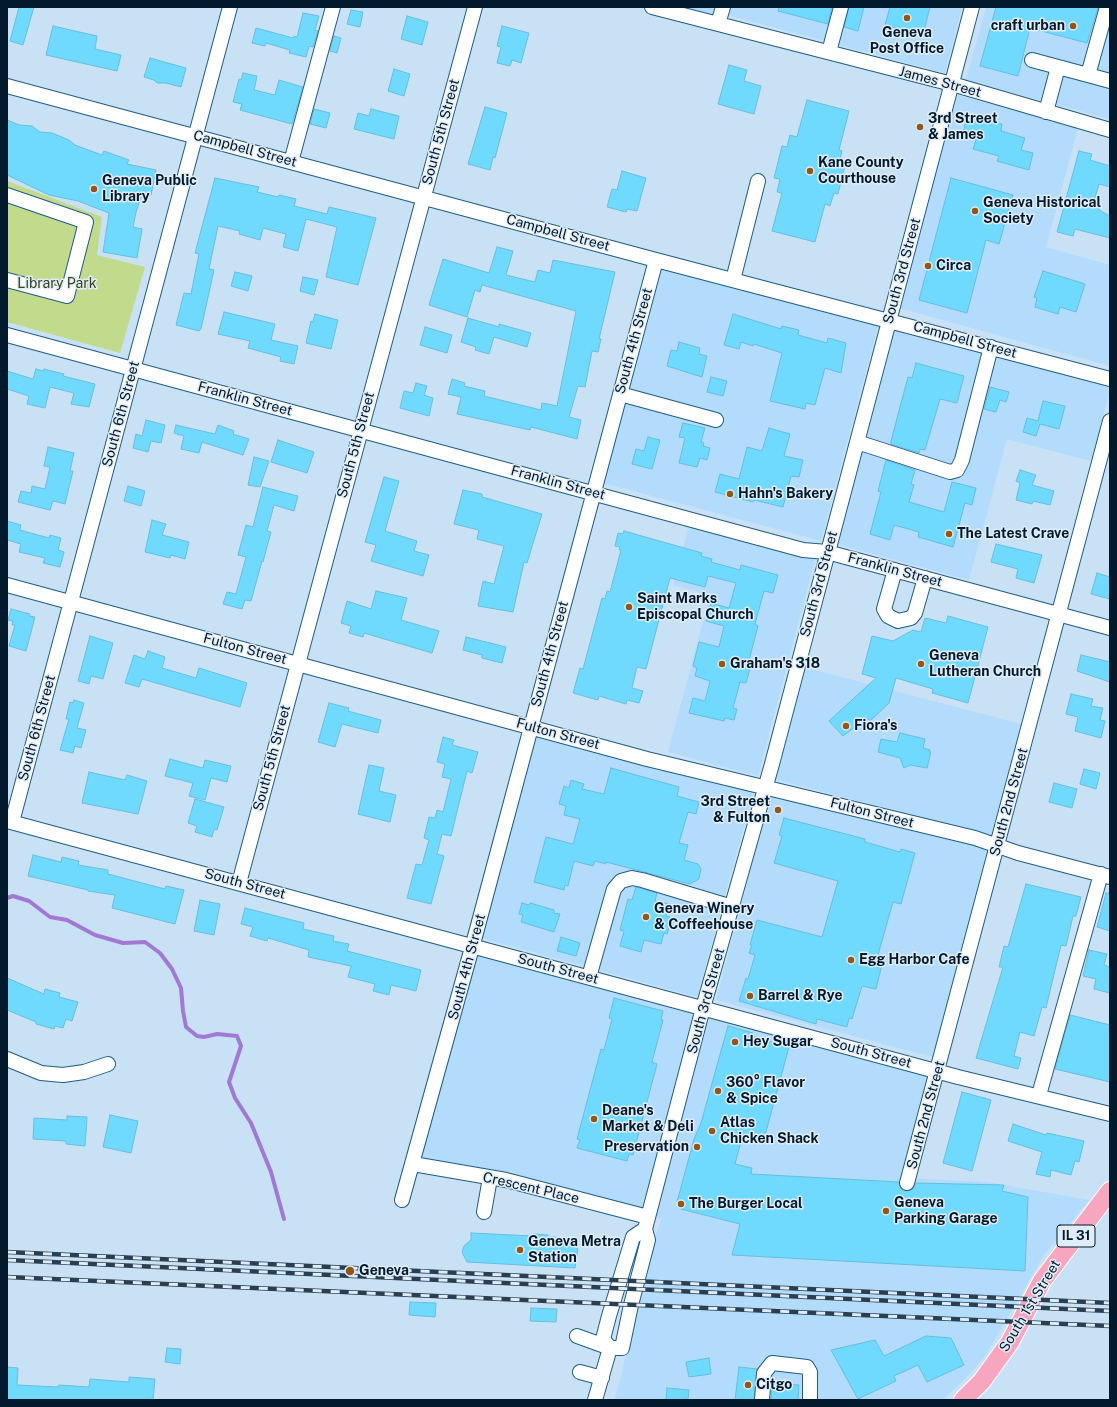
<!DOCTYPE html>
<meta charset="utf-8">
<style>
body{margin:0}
#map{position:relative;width:1117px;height:1407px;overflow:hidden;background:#c9e1f5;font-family:"Public Sans",sans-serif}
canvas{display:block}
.frame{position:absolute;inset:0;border:8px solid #021a2c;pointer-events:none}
</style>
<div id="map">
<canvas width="1117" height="1407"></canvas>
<div class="frame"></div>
</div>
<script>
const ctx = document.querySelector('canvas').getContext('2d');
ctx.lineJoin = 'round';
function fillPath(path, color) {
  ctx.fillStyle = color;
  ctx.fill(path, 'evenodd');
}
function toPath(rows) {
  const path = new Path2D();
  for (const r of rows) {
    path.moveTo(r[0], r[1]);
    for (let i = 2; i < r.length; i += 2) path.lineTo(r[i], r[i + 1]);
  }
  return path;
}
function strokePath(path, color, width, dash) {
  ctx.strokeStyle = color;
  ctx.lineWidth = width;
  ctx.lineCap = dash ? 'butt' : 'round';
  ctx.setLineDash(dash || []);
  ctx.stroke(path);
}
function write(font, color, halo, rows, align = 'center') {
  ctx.font = font + ' "Public Sans",sans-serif';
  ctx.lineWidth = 3;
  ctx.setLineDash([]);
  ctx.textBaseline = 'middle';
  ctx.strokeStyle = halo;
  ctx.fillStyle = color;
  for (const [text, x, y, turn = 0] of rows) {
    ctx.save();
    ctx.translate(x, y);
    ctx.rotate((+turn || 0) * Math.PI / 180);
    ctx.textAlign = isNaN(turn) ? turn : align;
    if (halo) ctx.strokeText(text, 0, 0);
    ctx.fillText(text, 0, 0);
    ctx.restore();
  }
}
fillPath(toPath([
 [666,7,718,7,714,19],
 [729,7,962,7,945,73,727,15],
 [986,7,1110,7,1110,119,966,80],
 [957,95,1078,128,1046,247,1110,265,1110,366,899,308],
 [662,264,879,322,821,541,603,483],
 [895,324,1110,382,1110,390,1091,461,1007,439,969,580,836,544],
 [690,522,816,556,758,776,668,752,710,595,673,585],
 [803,667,1025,725,996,837,774,779],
 [538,731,754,790,697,997,481,938],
 [771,792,988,848,933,1057,716,1000],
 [475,951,935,1073,906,1178,987,1182,1089,1200,1044,1255,985,1356,965,1379,942,1400,614,1400,620,1381,638,1301,648,1275,649,1256,661,1219,494,1174,417,1160]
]), '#b3dbfc');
fillPath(toPath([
 [7,181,102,217,97,255,145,267,120,353,7,322]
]), '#c1da8c');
strokePath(toPath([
 [7,898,13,896,29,901,50,917,67,920,95,935,123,943,145,942,160,953,172,969,181,988,183,1011,186,1027,197,1036,204,1037,217,1034,237,1036,241,1046,229,1082,235,1098,251,1123,271,1172,284,1219]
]), '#a179d4', 4);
const building = toPath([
 [19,7,34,7,23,45,10,41,19,7],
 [779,7,832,7,828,24,778,11,779,7],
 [849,7,864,7,858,31,844,27,849,7],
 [890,7,930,7,923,35,885,25,890,7],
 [996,7,1098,7,1087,43,1030,28,1018,76,980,66,996,7],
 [351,10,363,12,360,27,347,24,351,10],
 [303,13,319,16,315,30,318,31,313,47,309,46,306,57,289,53,290,50,266,43,265,46,252,43,256,28,293,38,294,36,297,37,303,13],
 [407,16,428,22,422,45,401,39,407,16],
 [53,26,97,36,95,49,121,55,117,71,46,55,53,26],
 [502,26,529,33,521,63,512,60,510,66,497,63,501,47,497,46,502,26],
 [334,36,341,38,337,53,330,51,334,36],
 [150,58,186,68,181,87,166,83,157,83,154,80,144,77,150,58],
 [729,65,747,70,744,81,761,86,754,114,718,104,729,65],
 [394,69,410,74,404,96,388,91,394,69],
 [243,73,257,76,254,90,275,95,279,80,303,87,292,124,240,110,242,104,233,102,239,79,241,80,243,73],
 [807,100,849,111,839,150,842,151,839,163,845,165,838,194,834,193,830,206,825,204,815,242,772,231,782,193,777,192,780,179,774,178,782,146,787,147,790,135,797,137,807,100],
 [485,107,507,113,495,158,493,157,490,170,468,164,485,107],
 [314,109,330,113,326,128,310,124,314,109],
 [371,109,399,116,394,139,354,129,358,113,369,116,371,109],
 [968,115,1002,124,1001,131,1025,138,1021,150,1033,153,1029,170,997,161,999,156,973,149,976,140,962,136,968,115],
 [7,120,19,125,32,126,40,132,52,133,69,140,75,145,102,155,104,151,129,160,127,164,156,170,151,195,142,195,136,212,133,227,142,229,137,258,103,252,109,213,78,201,49,195,7,175,7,120],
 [1079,151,1092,154,1090,160,1110,166,1110,187,1099,184,1093,205,1099,206,1099,210,1110,216,1110,238,1075,229,1073,236,1057,232,1079,151],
 [622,171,646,178,637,211,627,209,626,212,607,207,612,189,617,190,622,171],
 [215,178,259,187,257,192,278,197,279,195,296,199,294,206,327,214,329,207,376,218,358,285,326,277,337,227,306,219,298,251,283,247,286,234,263,228,260,240,239,234,240,231,218,226,209,269,214,270,201,329,199,331,176,325,184,293,191,294,199,254,195,253,215,178],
 [951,178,1013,195,999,244,986,240,967,313,919,300,951,178],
 [497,247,513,251,506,275,535,282,538,270,550,273,553,260,615,272,599,339,601,339,598,352,592,351,585,387,578,386,569,417,581,420,577,439,531,427,530,430,457,414,461,397,448,394,452,379,465,383,464,386,485,391,484,396,541,410,542,403,557,406,576,311,482,285,480,292,475,290,467,317,429,305,443,259,489,273,497,247],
 [1043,271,1085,284,1076,312,1060,307,1058,314,1035,307,1037,298,1034,297,1043,271],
 [235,272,252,276,248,291,231,286,235,272],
 [303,277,318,280,314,295,300,291,303,277],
 [224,312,275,324,271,340,298,346,294,364,280,361,281,357,248,348,250,341,218,334,224,312],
 [315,314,338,320,331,349,306,343,311,321,313,322,315,314],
 [733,314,781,329,782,326,799,330,798,335,827,343,828,338,846,343,841,373,825,368,815,405,806,403,805,409,770,401,782,353,754,344,753,346,741,342,739,349,724,345,733,314],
 [468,318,499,327,499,324,531,333,527,347,494,337,489,354,475,350,476,347,461,342,468,318],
 [425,327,452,335,447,353,420,345,425,327],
 [679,342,700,348,699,354,707,356,702,377,667,366,671,350,677,351,679,342],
 [916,363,964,376,957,403,940,399,925,450,920,449,919,453,891,444,891,441,908,377,912,378,916,363],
 [36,369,43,371,44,369,64,374,63,376,95,384,89,407,71,404,74,393,50,387,45,408,27,404,29,396,7,389,7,371,33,379,36,369],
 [711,377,727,381,723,396,707,392,711,377],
 [416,383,427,386,424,395,433,398,429,416,400,408,404,391,413,393,416,383],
 [990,387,1009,392,1006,402,1000,400,996,412,984,409,990,387],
 [1043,401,1065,406,1059,429,1040,424,1036,436,1023,432,1027,418,1038,421,1043,401],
 [146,420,165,425,161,443,151,441,148,452,133,448,136,434,142,436,146,420],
 [683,423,705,428,701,442,704,443,703,446,710,448,707,460,700,458,697,467,679,463,685,438,679,437,683,423],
 [176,425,215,434,218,425,234,431,233,434,249,439,243,455,202,442,199,453,181,449,184,436,174,433,176,425],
 [769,428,790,434,784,456,803,460,799,477,791,476,783,507,754,500,753,502,715,492,720,474,739,479,747,447,762,451,769,428],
 [648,437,660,440,652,469,632,464,636,449,644,451,648,437],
 [278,440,314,452,307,473,271,462,278,440],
 [48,447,74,453,70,471,73,471,65,504,53,501,50,510,18,502,21,491,31,493,32,486,45,489,50,467,44,466,48,447],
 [254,457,269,461,260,487,248,485,254,457],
 [886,460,915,470,911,484,914,485,909,502,944,512,952,482,976,488,972,505,965,503,953,547,918,537,919,532,894,525,890,540,870,534,881,492,878,491,886,460],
 [1020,470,1036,475,1032,485,1054,491,1050,505,1033,501,1032,504,1016,500,1020,483,1016,481,1020,470],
 [384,477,399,481,385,531,417,541,414,551,429,555,423,576,371,561,376,545,365,542,384,477],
 [128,486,145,491,141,506,124,501,128,486],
 [263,487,298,496,294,511,274,505,267,531,271,532,263,562,262,561,251,601,245,600,242,609,223,604,227,592,236,594,246,557,238,555,246,525,253,527,263,487],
 [463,490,482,494,482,497,542,514,527,563,524,562,513,612,478,606,483,581,494,584,504,546,477,539,479,530,454,524,463,490],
 [152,520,166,524,162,535,189,542,185,559,171,555,170,558,145,552,152,520],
 [7,521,21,525,20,530,49,538,50,535,61,538,58,550,64,552,60,567,43,563,45,558,19,552,21,544,7,540,7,521],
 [624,531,702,553,701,556,712,559,711,562,740,570,741,565,778,575,773,593,764,591,755,624,758,626,749,660,752,661,746,683,740,682,733,708,737,709,734,720,725,718,724,721,689,713,693,698,705,701,710,681,695,676,697,668,693,666,699,642,719,647,724,626,706,621,711,603,729,608,736,583,708,576,705,587,670,578,646,669,637,667,632,688,643,691,639,703,627,700,626,704,599,696,598,700,573,693,580,668,583,669,602,598,605,599,607,591,610,592,621,550,619,550,620,547,615,546,618,533,623,534,624,531],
 [996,544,1042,555,1034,583,1016,578,1018,569,991,562,996,544],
 [1097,573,1110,577,1110,599,1091,594,1097,573],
 [376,591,407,598,401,620,439,631,432,653,364,633,363,637,349,633,351,626,341,623,347,601,371,609,376,591],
 [11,609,30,614,29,616,35,617,26,651,9,646,15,625,12,625,13,621,8,620,11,609],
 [948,616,988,627,968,703,932,693,933,689,896,678,889,703,870,721,867,718,843,736,829,721,876,678,862,674,872,636,893,641,913,630,921,632,925,618,946,623,948,616],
 [90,636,113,643,103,679,91,676,89,684,78,681,90,636],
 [466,637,506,647,502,663,482,658,482,655,463,650,466,637],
 [148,651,165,657,162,668,196,678,199,668,247,683,240,707,142,679,139,687,125,683,134,655,145,659,148,651],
 [1081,655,1110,662,1110,682,1077,671,1081,655],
 [1071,694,1093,699,1091,706,1103,708,1100,720,1105,721,1101,738,1075,731,1078,717,1066,714,1071,694],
 [74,700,84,703,77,728,86,730,81,748,75,746,73,753,60,750,69,719,66,719,70,702,73,703,74,700],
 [329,703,349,708,348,711,381,720,378,733,342,724,335,747,318,742,329,703],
 [900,733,925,739,923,748,930,750,929,752,931,752,927,768,910,765,904,768,900,758,878,752,881,739,897,742,900,733],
 [443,737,454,740,452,745,478,752,472,773,467,771,451,836,442,834,437,854,444,856,431,904,407,898,416,864,422,865,429,840,424,838,429,817,435,818,437,810,443,812,451,779,442,777,445,764,437,762,443,737],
 [170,759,203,768,205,760,231,766,227,782,211,778,205,800,189,796,193,783,165,776,170,759],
 [369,765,384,768,379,791,396,795,390,822,358,814,369,765],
 [611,768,679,787,677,796,699,802,696,814,688,812,679,843,688,845,684,860,698,864,701,869,699,879,690,884,606,862,606,864,595,861,593,866,574,861,568,886,565,885,564,890,534,882,546,837,573,844,580,819,564,815,566,806,559,804,564,786,569,788,571,780,584,784,582,789,604,794,611,768],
 [1084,769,1100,773,1096,789,1080,784,1084,769],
 [89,772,125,780,127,775,147,781,138,814,82,803,89,772],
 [1054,783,1077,789,1072,808,1049,802,1054,783],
 [195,799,224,807,217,830,214,829,212,837,195,832,197,826,188,823,195,799],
 [784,818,865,839,865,842,900,852,901,849,915,853,901,904,893,902,878,955,884,956,876,989,862,986,852,1019,849,1018,847,1027,817,1019,816,1024,739,1001,746,978,748,979,755,955,749,953,752,945,750,945,757,920,822,937,838,881,774,863,782,836,779,835,784,818],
 [33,855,61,862,62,857,79,861,78,865,108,870,108,874,165,889,166,886,184,890,175,924,112,908,115,895,88,891,88,890,28,876,33,855],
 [1026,884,1081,897,1076,916,1073,916,1066,946,1061,945,1046,1008,1042,1007,1034,1036,1020,1032,1014,1056,1021,1058,1018,1069,976,1058,1003,967,999,967,1004,946,1008,947,1026,884],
 [636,887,657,893,655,901,669,904,666,916,672,918,667,934,664,933,661,944,644,940,641,952,620,946,624,931,620,930,628,899,632,900,636,887],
 [1106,893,1110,893,1110,931,1097,927,1106,893],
 [200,900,220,904,214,935,194,931,200,900],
 [522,903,529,905,530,903,554,910,554,913,560,914,554,932,521,922,523,915,519,914,522,903],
 [245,908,304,923,303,929,334,936,333,941,349,944,347,951,421,970,416,991,391,985,389,995,373,991,375,984,348,977,351,966,308,957,309,950,268,938,267,941,250,936,253,927,241,924,245,908],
 [561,937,580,943,576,956,557,951,561,937],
 [1089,950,1107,954,1104,965,1110,967,1110,993,1094,989,1096,979,1083,976,1089,950],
 [7,978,44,994,45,989,60,993,59,997,78,1002,72,1021,66,1019,63,1028,55,1026,54,1029,36,1024,36,1022,7,1010,7,978],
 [614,998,663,1011,661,1020,663,1020,652,1062,657,1064,633,1155,629,1154,627,1161,577,1148,580,1140,577,1139,601,1049,604,1050,612,1019,609,1018,614,998],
 [1070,1015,1110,1025,1110,1082,1055,1069,1070,1015],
 [728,1026,753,1033,752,1036,789,1047,764,1139,743,1134,735,1164,752,1168,751,1174,899,1182,901,1189,905,1191,913,1189,916,1183,1004,1185,1002,1191,1028,1197,1025,1271,732,1255,740,1224,681,1209,677,1202,694,1139,701,1123,728,1026],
 [962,1092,991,1100,972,1171,943,1163,962,1092],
 [110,1115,138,1121,131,1153,103,1147,110,1115],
 [67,1116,87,1117,85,1146,66,1144,66,1141,33,1139,34,1118,67,1120,67,1116],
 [1013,1124,1046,1135,1047,1133,1084,1141,1079,1162,1075,1161,1071,1175,1051,1170,1050,1177,1036,1174,1042,1152,1008,1141,1013,1124],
 [471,1233,533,1236,533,1234,548,1235,548,1237,576,1238,576,1248,578,1249,575,1268,467,1262,462,1252,464,1246,471,1240,471,1233],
 [410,1302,436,1303,435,1317,409,1315,410,1302],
 [531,1308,557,1309,556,1322,530,1321,531,1308],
 [926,1336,951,1338,964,1365,927,1382,918,1365,894,1376,896,1381,858,1399,831,1350,875,1340,884,1356,926,1336],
 [167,1348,181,1349,180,1364,165,1362,167,1348],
 [709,1358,711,1374,689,1377,686,1362,709,1358],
 [7,1367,18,1368,17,1385,58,1387,59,1385,89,1387,90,1379,129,1382,129,1377,155,1379,153,1400,7,1400,7,1367],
 [739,1367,757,1369,754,1400,735,1400,739,1367],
 [772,1383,799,1385,798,1400,771,1400,772,1383],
 [667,1388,689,1390,688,1400,666,1400,667,1388]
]);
fillPath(building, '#70d9fe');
strokePath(building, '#67bedc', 1);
const minor = toPath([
 [652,7,952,84,1110,130],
 [718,24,723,7],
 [829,52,841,7],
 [1032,60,1058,67],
 [1088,75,1110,81],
 [7,86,656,260,1110,379],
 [1046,112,1058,67,1088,75,1107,7],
 [291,162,333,7],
 [7,195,86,222,67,296,7,280],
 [733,280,758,181],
 [7,335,803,550,827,552,1110,628],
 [620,394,716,420],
 [857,442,950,472,957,470,962,460,991,347],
 [895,570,884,609,888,616,898,621,911,618,915,613,925,578],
 [7,585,647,759,975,838,1018,853,1110,877],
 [7,821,958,1077,1110,1114],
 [12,822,230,7],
 [239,883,475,7],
 [589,977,614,889,621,881,632,878,642,880,732,907],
 [7,1059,41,1073,63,1075,84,1072,108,1064],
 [1039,1095,1101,874],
 [413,1164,506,1180,648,1217],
 [907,1183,1110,421],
 [402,1200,476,933,656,260],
 [484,1212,490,1178],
 [577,1336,610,1348,622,1348,631,1305,648,1240,645,1229,703,1008,772,764,972,7],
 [610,1348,603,1339,609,1316,633,1237,645,1229],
 [580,1372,602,1378],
 [595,1400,610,1348],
 [762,1400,764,1373,772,1363,807,1367,810,1372,810,1400]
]);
const major = toPath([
 [963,1400,982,1381,1010,1342,1042,1281,1110,1191]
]);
strokePath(minor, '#1d5c88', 16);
strokePath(major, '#fff', 20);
strokePath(minor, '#fff', 14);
strokePath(major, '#f8a6bf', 18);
const rail = toPath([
 [7,1252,1110,1303],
 [7,1260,1110,1311],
 [7,1277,1110,1326]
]);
strokePath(rail, '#273f51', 4.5);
strokePath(rail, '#e0ecf7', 3, [9]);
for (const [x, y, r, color] of [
 [907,18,4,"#925715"],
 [1073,26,4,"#925715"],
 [920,127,4,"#925715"],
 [810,171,4,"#925715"],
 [94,189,4,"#925715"],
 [975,211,4,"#925715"],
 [928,266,4,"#925715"],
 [730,494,4,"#925715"],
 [949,534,4,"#925715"],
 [629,607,4,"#925715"],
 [722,664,4,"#925715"],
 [921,664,4,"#925715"],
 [846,726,4,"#925715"],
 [778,810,4,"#925715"],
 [646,917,4,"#925715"],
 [851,960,4,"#925715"],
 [750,996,4,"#925715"],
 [735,1042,4,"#925715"],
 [718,1091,4,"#925715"],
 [594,1119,4,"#925715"],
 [712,1131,4,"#925715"],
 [697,1147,4,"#925715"],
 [681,1204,4,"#925715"],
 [886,1211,4,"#925715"],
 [520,1250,4,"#925715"],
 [350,1271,5,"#925715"],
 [748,1385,4,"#925715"]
]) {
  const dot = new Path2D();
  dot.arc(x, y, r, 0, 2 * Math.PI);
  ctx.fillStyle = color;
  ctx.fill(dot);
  strokePath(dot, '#e0ecf7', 1.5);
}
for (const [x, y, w] of [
 [1076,1236,38]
]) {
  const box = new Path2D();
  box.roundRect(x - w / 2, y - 11, w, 22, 3);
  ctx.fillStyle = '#e0ecf7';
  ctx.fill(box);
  strokePath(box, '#021a2c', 1);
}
write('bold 13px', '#021a2c', null, [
 ["IL 31",1076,1236]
]);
write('bold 14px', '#021a2c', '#e0ecf7', [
 ["craft urban",1065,26,"right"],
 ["Geneva",907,33,"center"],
 ["Post Office",907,49,"center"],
 ["3rd Street",928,119],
 ["& James",928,135],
 ["Kane County",818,163],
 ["Courthouse",818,179],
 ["Geneva Public",102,181],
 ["Library",102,197],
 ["Geneva Historical",983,203],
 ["Society",983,219],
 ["Circa",936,266],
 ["Hahn's Bakery",738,494],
 ["The Latest Crave",957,534],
 ["Saint Marks",637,599],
 ["Episcopal Church",637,615],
 ["Geneva",929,656],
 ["Lutheran Church",929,672],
 ["Graham's 318",730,664],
 ["Fiora's",854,726],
 ["3rd Street",770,802,"right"],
 ["& Fulton",770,818,"right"],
 ["Geneva Winery",654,909],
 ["& Coffeehouse",654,925],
 ["Egg Harbor Cafe",859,960],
 ["Barrel & Rye",758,996],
 ["Hey Sugar",743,1042],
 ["360° Flavor",726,1083],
 ["& Spice",726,1099],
 ["Deane's",602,1111],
 ["Market & Deli",602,1127],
 ["Atlas",720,1123],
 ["Chicken Shack",720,1139],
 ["Preservation",689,1147,"right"],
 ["Geneva",894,1203],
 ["Parking Garage",894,1219],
 ["The Burger Local",689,1204],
 ["Geneva Metra",528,1242],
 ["Station",528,1258],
 ["Geneva",359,1271],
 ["Citgo",756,1385]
], 'left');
write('14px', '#021a2c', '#e0ecf7', [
 ["James Street",940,82,15],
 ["South 5th Street",441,132,-75],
 ["Campbell Street",245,149,15],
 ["Campbell Street",558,233,15],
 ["South 3rd Street",902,271,-75],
 ["Campbell Street",965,340,15],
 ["South 4th Street",634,341,-75],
 ["Franklin Street",245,399,15],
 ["South 6th Street",121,414,-75],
 ["South 5th Street",356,445,-75],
 ["Franklin Street",558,483,15],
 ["Franklin Street",895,570,15],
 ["South 3rd Street",819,584,-75],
 ["Fulton Street",245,649,15],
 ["South 4th Street",550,654,-75],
 ["South 6th Street",37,728,-75],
 ["Fulton Street",558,734,15],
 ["South 5th Street",272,758,-75],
 ["South 2nd Street",1009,802,-75],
 ["Fulton Street",872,813,14],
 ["South Street",245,884,15],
 ["South 4th Street",467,967,-75],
 ["South Street",558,969,15],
 ["South 3rd Street",706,1001,-75],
 ["South Street",871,1053,15],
 ["South 2nd Street",926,1115,-75],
 ["Crescent Place",531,1188,13],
 ["South 1st Street",1030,1306,-59]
]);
write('14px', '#364217', '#e0ecf7', [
 ["Library Park",57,284]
]);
</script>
